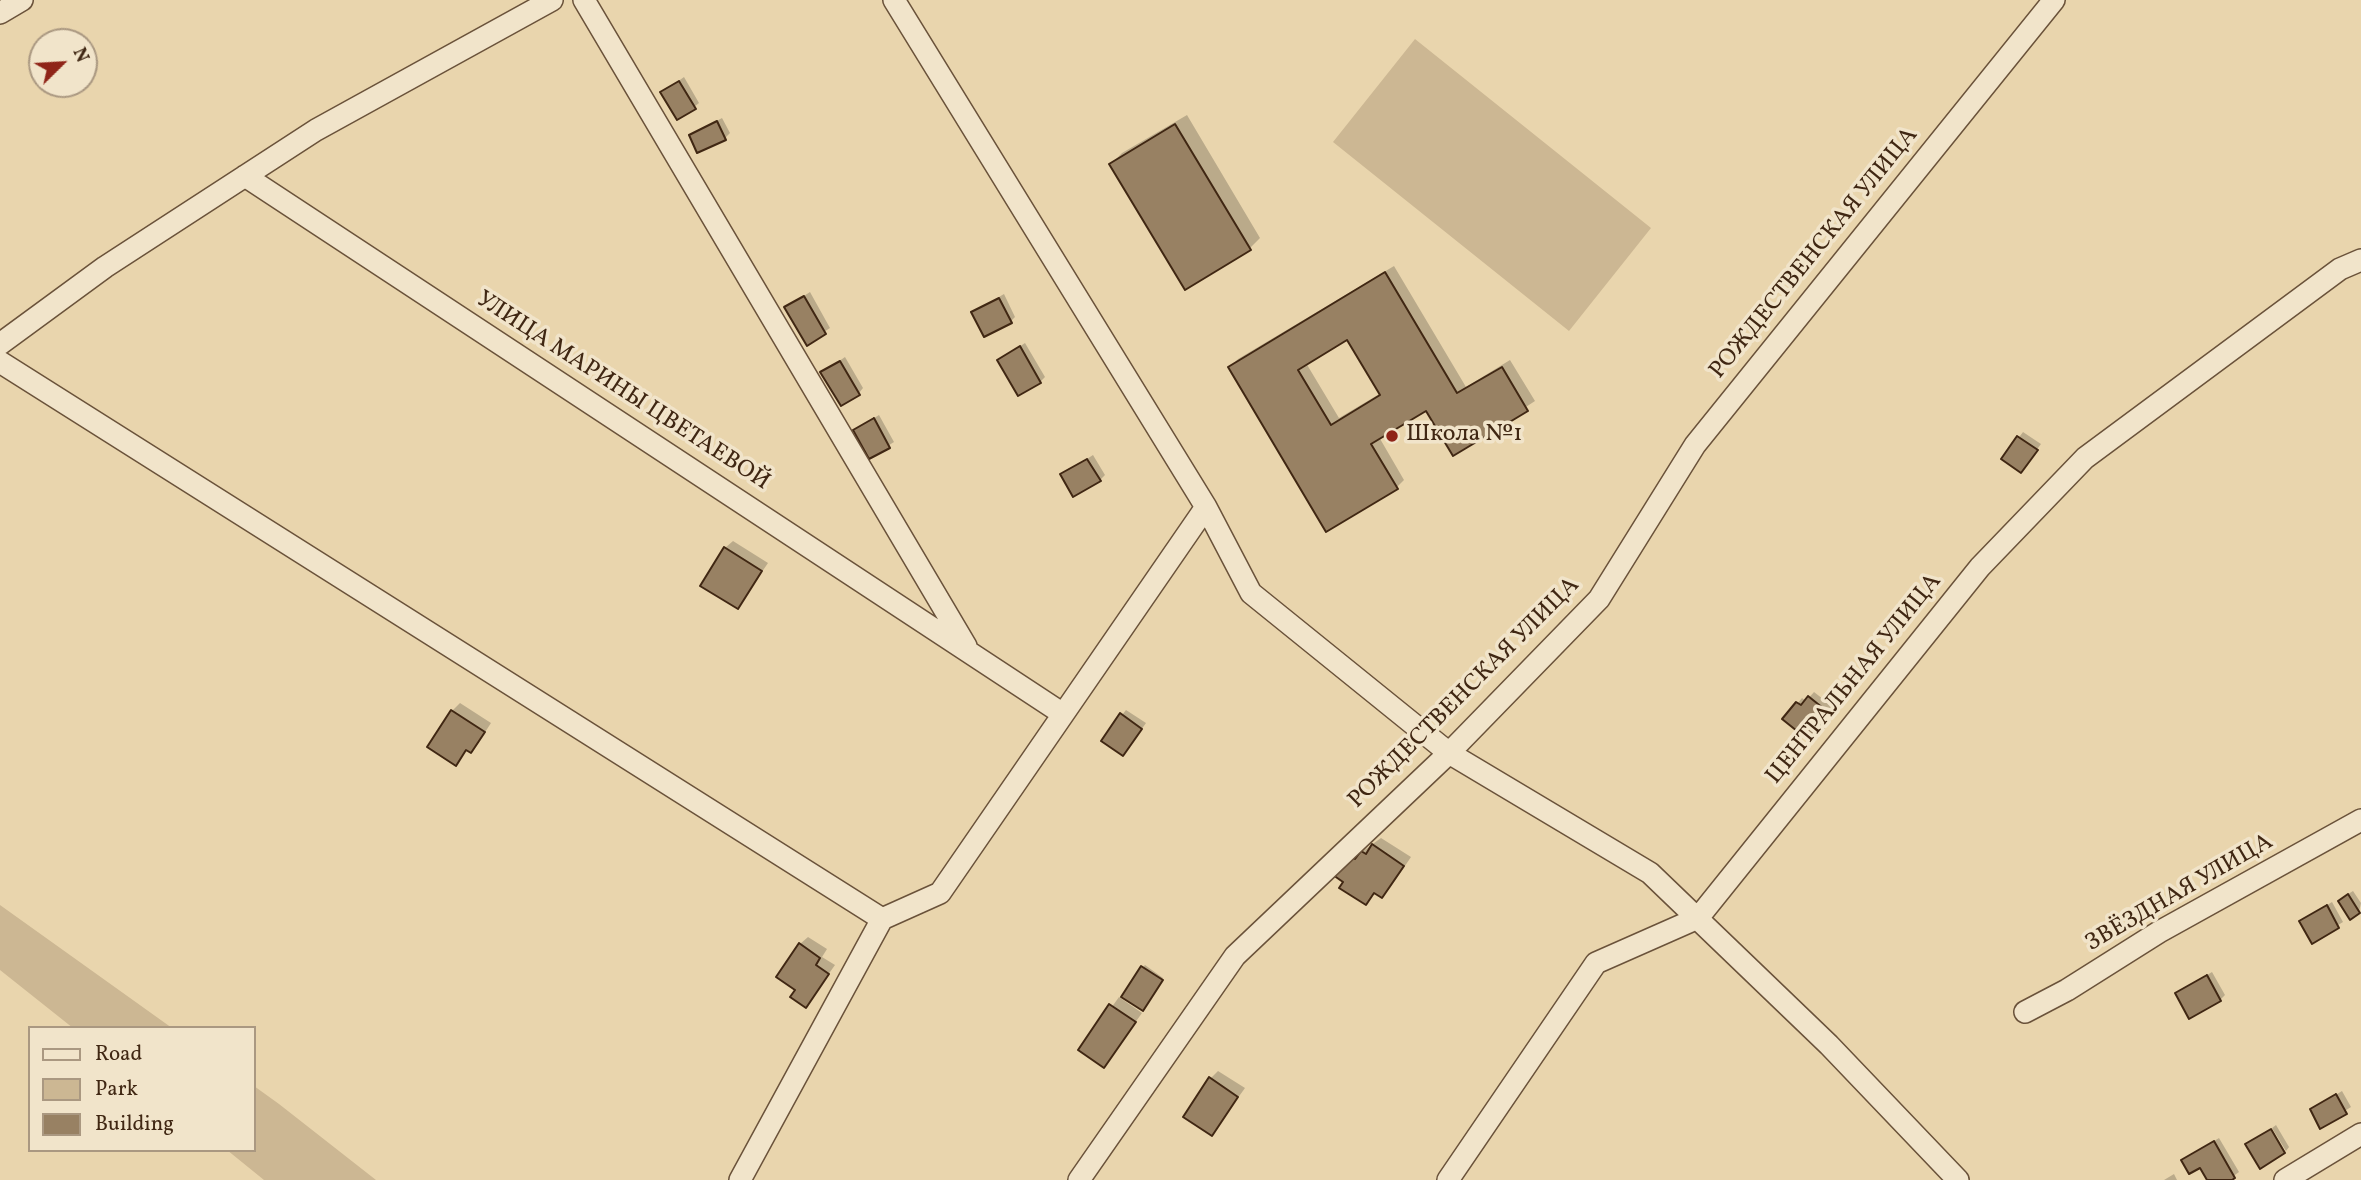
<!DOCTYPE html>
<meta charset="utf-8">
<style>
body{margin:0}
#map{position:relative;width:2361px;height:1180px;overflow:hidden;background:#e9d5ad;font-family:Vollkorn,serif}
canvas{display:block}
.legend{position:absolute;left:28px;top:1026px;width:228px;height:126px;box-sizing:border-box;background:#f1e4ca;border:2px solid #aa9881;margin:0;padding:9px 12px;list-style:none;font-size:21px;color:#402713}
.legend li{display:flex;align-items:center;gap:14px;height:35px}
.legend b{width:35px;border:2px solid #aa9881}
.north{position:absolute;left:28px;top:28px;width:70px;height:70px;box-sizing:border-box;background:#f1e4ca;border:2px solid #aa9881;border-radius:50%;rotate:66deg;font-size:19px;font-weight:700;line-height:28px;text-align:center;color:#402713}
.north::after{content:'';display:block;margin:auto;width:24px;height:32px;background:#8f2418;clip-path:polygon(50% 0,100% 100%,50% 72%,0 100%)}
</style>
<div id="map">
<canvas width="2361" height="1180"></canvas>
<ul class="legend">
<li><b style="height:9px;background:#f1e4ca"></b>Road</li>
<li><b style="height:19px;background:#ccb793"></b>Park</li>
<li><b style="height:19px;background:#988163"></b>Building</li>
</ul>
<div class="north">N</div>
</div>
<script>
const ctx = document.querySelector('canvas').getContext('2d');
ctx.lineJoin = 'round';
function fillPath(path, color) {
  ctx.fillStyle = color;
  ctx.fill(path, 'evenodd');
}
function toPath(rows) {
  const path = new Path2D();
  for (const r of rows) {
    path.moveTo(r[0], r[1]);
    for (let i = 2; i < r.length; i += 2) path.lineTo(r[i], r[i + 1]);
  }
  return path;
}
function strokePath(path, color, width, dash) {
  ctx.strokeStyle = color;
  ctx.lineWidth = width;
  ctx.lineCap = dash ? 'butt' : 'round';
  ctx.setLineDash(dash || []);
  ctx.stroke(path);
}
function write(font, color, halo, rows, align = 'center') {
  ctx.font = font + ' Vollkorn,serif';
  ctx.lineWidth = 7;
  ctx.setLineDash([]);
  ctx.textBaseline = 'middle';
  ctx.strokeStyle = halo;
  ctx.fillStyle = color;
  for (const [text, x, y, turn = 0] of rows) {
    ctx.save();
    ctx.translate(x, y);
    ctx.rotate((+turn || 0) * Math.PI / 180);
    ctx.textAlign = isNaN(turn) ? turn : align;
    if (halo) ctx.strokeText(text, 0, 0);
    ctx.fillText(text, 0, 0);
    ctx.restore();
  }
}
fillPath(toPath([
 [1415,39,1651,228,1569,331,1333,142],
 [0,905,172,1028,73,1028,0,970],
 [254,1086,279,1104,376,1180,264,1180,227,1150,254,1150]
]), '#ccb793');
fillPath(toPath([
 [684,77,699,103,694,107,662,93],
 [1187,115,1260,238,1250,248,1111,164,1122,153],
 [722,118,730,133,725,138,691,135],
 [1394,266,1466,387,1510,360,1535,401,1454,454,1427,409,1379,437,1404,480,1396,488,1230,367,1238,359],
 [1348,338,1381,393,1339,418,1306,363],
 [810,292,830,328,807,343,787,307],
 [1004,294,1015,317,1011,321,973,312],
 [1025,343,1045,377,1040,382,999,360],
 [845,357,863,388,859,393,823,372],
 [879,415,894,442,870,457,855,430],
 [2023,432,2041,444,2021,471,2003,459],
 [1093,455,1105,475,1100,480,1062,475],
 [733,541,768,563,738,607,725,548],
 [1814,692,1837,710,1816,736,1798,703,1802,698,1806,701],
 [460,703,491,723,478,743,471,751,468,749,456,763,452,711],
 [1126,710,1146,723,1128,749,1122,715],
 [1381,838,1411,857,1390,888,1382,896,1376,892,1366,903,1342,887,1356,847,1363,851],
 [2353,891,2361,903,2359,912,2345,896],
 [2332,902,2343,922,2312,941,2301,921],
 [808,937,827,949,822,957,835,965,806,1006,800,944],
 [1145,965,1163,978,1144,1007,1143,967],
 [2212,972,2225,995,2220,1000,2177,993],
 [1119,997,1142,1013,1104,1066,1081,1050],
 [1218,1071,1245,1088,1212,1134,1210,1079],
 [2342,1091,2351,1107,2321,1126,2312,1110],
 [2276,1125,2289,1147,2286,1151,2272,1128],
 [2219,1138,2239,1172,2228,1180,2209,1180,2201,1165,2183,1160],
 [2174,1174,2177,1180,2164,1180]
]), '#0003');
const building = toPath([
 [679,81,696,109,677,120,660,92,679,81],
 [717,121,726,140,697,153,689,135,717,121],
 [1175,124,1251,250,1185,290,1109,164,1175,124],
 [1385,272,1457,393,1502,367,1528,411,1453,456,1426,411,1371,444,1398,489,1326,532,1228,367,1385,272],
 [1347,340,1380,395,1331,425,1298,370,1347,340],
 [804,296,826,334,807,346,784,307,804,296],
 [999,298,1012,323,984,337,971,312,999,298],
 [1020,346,1041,383,1018,396,997,360,1020,346],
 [840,361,860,395,841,406,820,372,840,361],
 [874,418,890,448,869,459,853,430,874,418],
 [2017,436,2038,450,2021,473,2001,459,2017,436],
 [1087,459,1101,481,1073,497,1060,474,1087,459],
 [724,547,762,571,738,609,700,586,724,547],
 [1808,696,1833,716,1812,743,1782,719,1796,702,1801,705,1808,696],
 [451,710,485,732,471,753,466,750,456,766,427,747,451,710],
 [1120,713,1142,729,1123,756,1101,741,1120,713],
 [1372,844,1404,866,1382,898,1374,893,1366,905,1339,888,1343,882,1333,875,1347,854,1355,859,1361,851,1366,854,1372,844],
 [2348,894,2360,913,2350,920,2338,901,2348,894],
 [2327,905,2339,928,2312,944,2299,921,2327,905],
 [799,943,820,958,816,965,829,974,806,1008,790,997,795,990,776,977,799,943],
 [1141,966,1163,980,1143,1011,1121,997,1141,966],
 [2207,975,2221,1001,2189,1019,2175,993,2207,975],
 [1109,1004,1136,1022,1104,1068,1078,1050,1109,1004],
 [1209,1077,1238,1097,1212,1136,1183,1117,1209,1077],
 [2336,1094,2347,1114,2320,1129,2310,1109,2336,1094],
 [2271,1129,2285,1153,2260,1169,2245,1144,2271,1129],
 [2214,1141,2235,1178,2232,1180,2207,1180,2200,1168,2189,1174,2181,1160,2214,1141]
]);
fillPath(building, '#988163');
strokePath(building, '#402713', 2);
const street = toPath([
 [584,0,966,646],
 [0,13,22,0],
 [245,176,1063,714],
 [0,344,105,267,316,130,552,0],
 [0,362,882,919,940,893,1206,507,894,0],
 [1206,507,1251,593,1449,753,1650,873,1829,1045,1958,1180],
 [2025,1012,2067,990,2159,932,2361,820],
 [740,1180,882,919],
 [1079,1180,1235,956,1449,753,1599,599,1695,445,2054,0],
 [1448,1180,1596,963,1698,918,1980,567,2085,458,2340,269,2361,260],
 [2285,1180,2361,1134]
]);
strokePath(street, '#6a523a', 24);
strokePath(street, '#f1e4ca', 21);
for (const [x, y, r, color] of [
 [1392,436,7,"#8f2418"]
]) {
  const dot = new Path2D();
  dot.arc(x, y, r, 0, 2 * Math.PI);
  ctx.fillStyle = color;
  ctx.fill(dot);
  strokePath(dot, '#f1e4ca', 2.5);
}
write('24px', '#402713', '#f1e4ca', [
 ["РОЖДЕСТВЕНСКАЯ УЛИЦА",1815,254,-51],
 ["УЛИЦА МАРИНЫ ЦВЕТАЕВОЙ",622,392,33],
 ["ЦЕНТРАЛЬНАЯ УЛИЦА",1855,680,-51],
 ["РОЖДЕСТВЕНСКАЯ УЛИЦА",1465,694,-45],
 ["ЗВЁЗДНАЯ УЛИЦА",2180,894,-30]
]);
write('24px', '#402713', '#f1e4ca', [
 ["Школа №1",1406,436]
], 'left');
</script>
